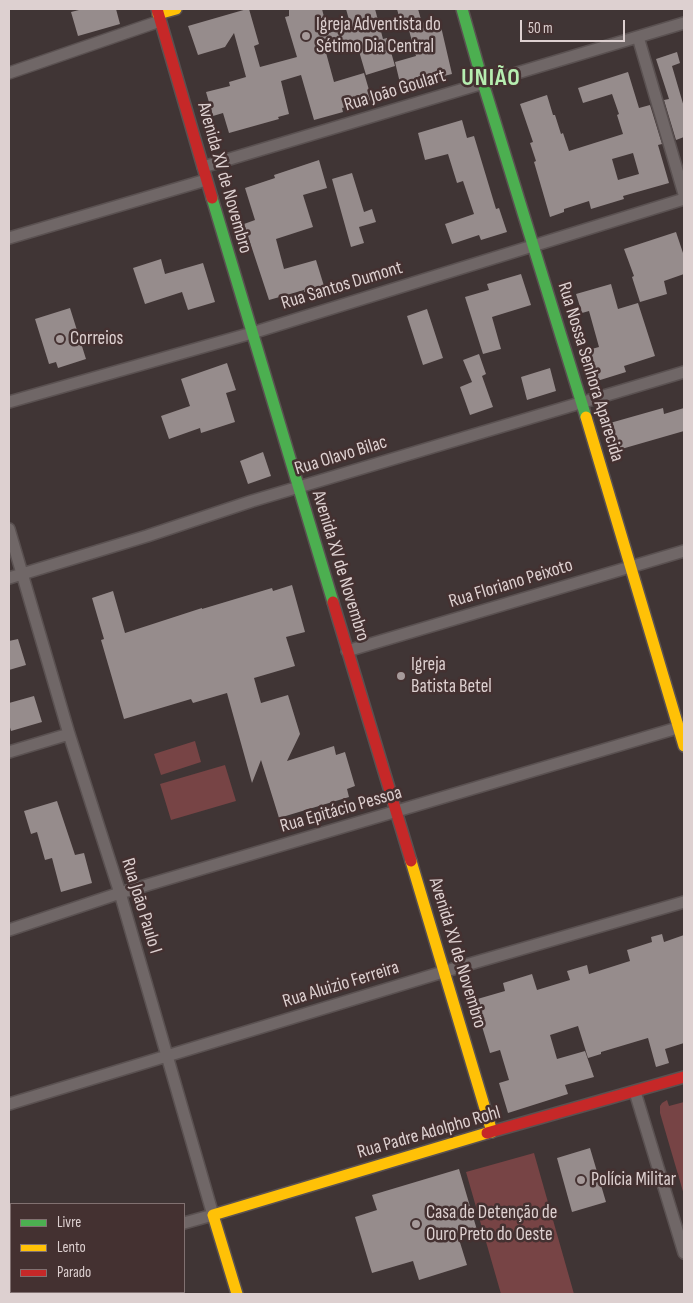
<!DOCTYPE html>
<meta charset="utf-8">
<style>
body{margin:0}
#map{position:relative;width:693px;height:1303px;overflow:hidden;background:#403535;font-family:"Sofia Sans Condensed",sans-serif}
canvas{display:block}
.frame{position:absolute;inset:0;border:10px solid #ddd0d0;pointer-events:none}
.legend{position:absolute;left:10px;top:1203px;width:175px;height:90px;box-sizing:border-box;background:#443131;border:1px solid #817171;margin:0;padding:6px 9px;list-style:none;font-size:15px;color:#ddd0d0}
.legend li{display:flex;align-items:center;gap:10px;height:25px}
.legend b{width:25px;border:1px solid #817171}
.scale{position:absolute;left:520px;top:20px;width:105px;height:22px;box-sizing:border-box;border:2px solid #ddd0d0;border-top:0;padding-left:6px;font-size:15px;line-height:18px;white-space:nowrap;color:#ddd0d0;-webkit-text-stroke:4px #443131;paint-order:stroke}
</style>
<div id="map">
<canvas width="693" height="1303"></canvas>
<div class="frame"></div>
<ul class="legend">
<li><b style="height:6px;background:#4caf50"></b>Livre</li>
<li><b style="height:6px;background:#ffc107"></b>Lento</li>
<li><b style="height:6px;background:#c62828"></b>Parado</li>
</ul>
<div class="scale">50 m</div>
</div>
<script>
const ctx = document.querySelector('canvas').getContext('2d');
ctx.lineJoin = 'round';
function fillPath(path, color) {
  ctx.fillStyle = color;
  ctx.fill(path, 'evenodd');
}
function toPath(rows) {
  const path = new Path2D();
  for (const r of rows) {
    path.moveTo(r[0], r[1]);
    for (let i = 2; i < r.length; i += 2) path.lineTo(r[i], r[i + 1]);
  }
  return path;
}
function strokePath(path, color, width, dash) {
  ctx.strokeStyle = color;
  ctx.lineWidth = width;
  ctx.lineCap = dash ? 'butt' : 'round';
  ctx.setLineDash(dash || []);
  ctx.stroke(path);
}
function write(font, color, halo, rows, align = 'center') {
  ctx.font = font + ' "Sofia Sans Condensed",sans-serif';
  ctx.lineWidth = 5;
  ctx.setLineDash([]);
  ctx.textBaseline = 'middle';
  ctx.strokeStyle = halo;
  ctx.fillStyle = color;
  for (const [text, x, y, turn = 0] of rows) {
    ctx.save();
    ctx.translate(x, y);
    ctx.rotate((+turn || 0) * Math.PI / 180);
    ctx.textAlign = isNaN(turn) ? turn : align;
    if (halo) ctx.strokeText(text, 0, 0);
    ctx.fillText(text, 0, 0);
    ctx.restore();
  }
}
fillPath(toPath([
 [195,741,201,762,161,775,154,754],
 [225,765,236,801,171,820,160,784],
 [667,1100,669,1106,684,1102,684,1195,660,1113,660,1106,662,1103],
 [534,1153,574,1294,501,1294,466,1172]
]), '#774445');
fillPath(toPath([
 [83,9,116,9,120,24,78,36,71,12],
 [247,9,249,9,259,44,254,46,260,67,297,57,285,17,289,16,289,9,322,9,328,33,351,27,346,9,375,9,383,39,387,38,395,66,366,75,356,41,325,49,334,82,364,73,372,100,342,108,343,112,314,120,301,75,281,81,289,114,278,117,279,119,229,133,223,113,213,116,206,92,230,86,229,82,246,77,234,33,225,47,198,55,188,26],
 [397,9,418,9,422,23,439,18,452,74,419,82,418,78,400,83,395,62,416,56,407,23,401,24],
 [677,52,680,63,672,66,684,107,684,137,676,140,664,100,669,99,656,59],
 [628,72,639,108,650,105,662,144,658,145,669,183,623,196,624,199,591,209,589,201,564,209,564,212,550,217,534,162,536,161,530,143,533,142,520,104,547,95,553,115,555,115,561,134,563,133,569,151,623,134,617,115,619,114,612,94,583,103,578,88],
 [633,153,639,174,618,180,612,159],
 [462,120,467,138,474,136,496,209,499,208,507,232,481,240,479,235,452,244,445,224,474,214,463,181,457,183,448,154,425,160,418,133],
 [319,160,327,188,303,195,313,227,276,239,284,269,316,260,324,286,304,292,304,290,269,300,244,224,255,220,245,188,275,178,274,175],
 [352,173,364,212,372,209,376,222,359,227,364,243,351,247,332,179],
 [676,232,684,256,684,274,664,281,667,294,640,302,632,277,634,276,624,249],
 [161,259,165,274,203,263,215,302,188,310,182,292,145,304,133,268],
 [521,274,531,305,492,317,501,349,483,354,465,297,489,290,487,284],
 [611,284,618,309,638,303,655,356,624,366,626,372,597,381,588,350,599,347,589,311,582,313,576,294],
 [70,308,86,359,58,368,56,362,49,364,35,319],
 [427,309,443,358,423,365,407,316],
 [479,354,486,374,482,376,493,407,470,415,460,387,472,382,463,360],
 [227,363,236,390,226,393,235,422,201,433,200,428,169,439,161,416,190,406,181,379],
 [550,368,556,391,527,400,521,377],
 [663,408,664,414,684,408,684,431,618,450,610,423],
 [263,452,271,476,248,484,240,461],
 [292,585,305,632,286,637,295,666,254,678,261,703,288,695,300,734,287,761,334,746,336,755,345,752,355,786,347,789,349,797,279,818,261,760,252,783,227,693,193,703,191,699,124,719,101,640,104,639,92,598,113,591,125,633,202,608,202,609,272,588,273,591],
 [18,639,26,665,9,670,9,641],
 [34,696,42,722,11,731,9,724,9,703],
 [57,801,75,855,84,853,92,883,61,892,52,858,45,860,37,832,31,834,24,811],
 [662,934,664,942,684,935,684,1043,665,1049,669,1063,656,1067,648,1038,601,1052,601,1054,588,1058,578,1026,550,1035,557,1059,585,1051,594,1077,565,1085,568,1094,508,1113,499,1083,509,1080,500,1050,490,1053,474,1000,505,991,503,983,532,974,537,990,570,980,567,971,587,965,589,974,630,961,627,950,652,942,651,937],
 [590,1148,606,1202,572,1212,557,1158],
 [459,1169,477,1230,458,1236,467,1265,419,1280,413,1261,372,1273,355,1217,377,1210,372,1195]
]), '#968c8c');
const street = toPath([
 [638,37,684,194],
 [9,73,160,21],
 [203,167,684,23],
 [9,238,206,180],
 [9,402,252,333,684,199],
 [9,529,69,734,120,893,213,1215,184,1223],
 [9,578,147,536,252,501,684,372],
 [347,651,684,551],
 [9,752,69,734],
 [9,930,120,893,684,726],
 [635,1092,684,1253],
 [9,1104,466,965,684,902],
 [9,1255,11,1254]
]);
const fast = toPath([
 [462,9,483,83,586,417],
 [212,198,333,602]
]);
const slow = toPath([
 [158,14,176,9],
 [586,417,684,746],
 [411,861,492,1132],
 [237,1294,213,1215,487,1133]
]);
const jam = toPath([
 [157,9,212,198],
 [333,602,411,861],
 [487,1133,684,1077]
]);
strokePath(street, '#5a5151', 14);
strokePath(fast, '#5a5151', 14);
strokePath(slow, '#5a5151', 14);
strokePath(jam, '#5a5151', 14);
strokePath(street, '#706767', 11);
strokePath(fast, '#4caf50', 11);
strokePath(slow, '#ffc107', 11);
strokePath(jam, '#c62828', 11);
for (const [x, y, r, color] of [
 [306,36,5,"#a69a9a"],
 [60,339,5,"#a69a9a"],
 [401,676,5,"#a69a9a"],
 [581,1180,5,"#a69a9a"],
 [416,1224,5,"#a69a9a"]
]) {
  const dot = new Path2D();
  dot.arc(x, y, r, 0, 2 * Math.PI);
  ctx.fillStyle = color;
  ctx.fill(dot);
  strokePath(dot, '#443131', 2);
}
write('19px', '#ddd0d0', '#443131', [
 ["Igreja Adventista do",316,25],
 ["Sétimo Dia Central",316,47],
 ["Correios",70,339],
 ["Igreja",411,665],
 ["Batista Betel",411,687],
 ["Polícia Militar",591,1180],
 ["Casa de Detenção de",426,1213],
 ["Ouro Preto do Oeste",426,1235]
], 'left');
write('19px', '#ddd0d0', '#443131', [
 ["Rua João Goulart",395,91,-17],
 ["Avenida XV de Novembro",224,178,74],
 ["Rua Santos Dumont",342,286,-17],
 ["Rua Nossa Senhora Aparecida",590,372,73],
 ["Rua Olavo Bilac",341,456,-17],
 ["Avenida XV de Novembro",340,566,73],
 ["Rua Floriano Peixoto",511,584,-17],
 ["Rua Epitácio Pessoa",341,810,-16],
 ["Rua João Paulo I",141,906,73],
 ["Avenida XV de Novembro",457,953,73],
 ["Rua Aluizio Ferreira",341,985,-17],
 ["Rua Padre Adolpho Rohl",429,1133,-16]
]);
ctx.letterSpacing = '1px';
write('bold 24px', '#b6edb0', '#443131', [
 ["UNIÃO",491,79]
]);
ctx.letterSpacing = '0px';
</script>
